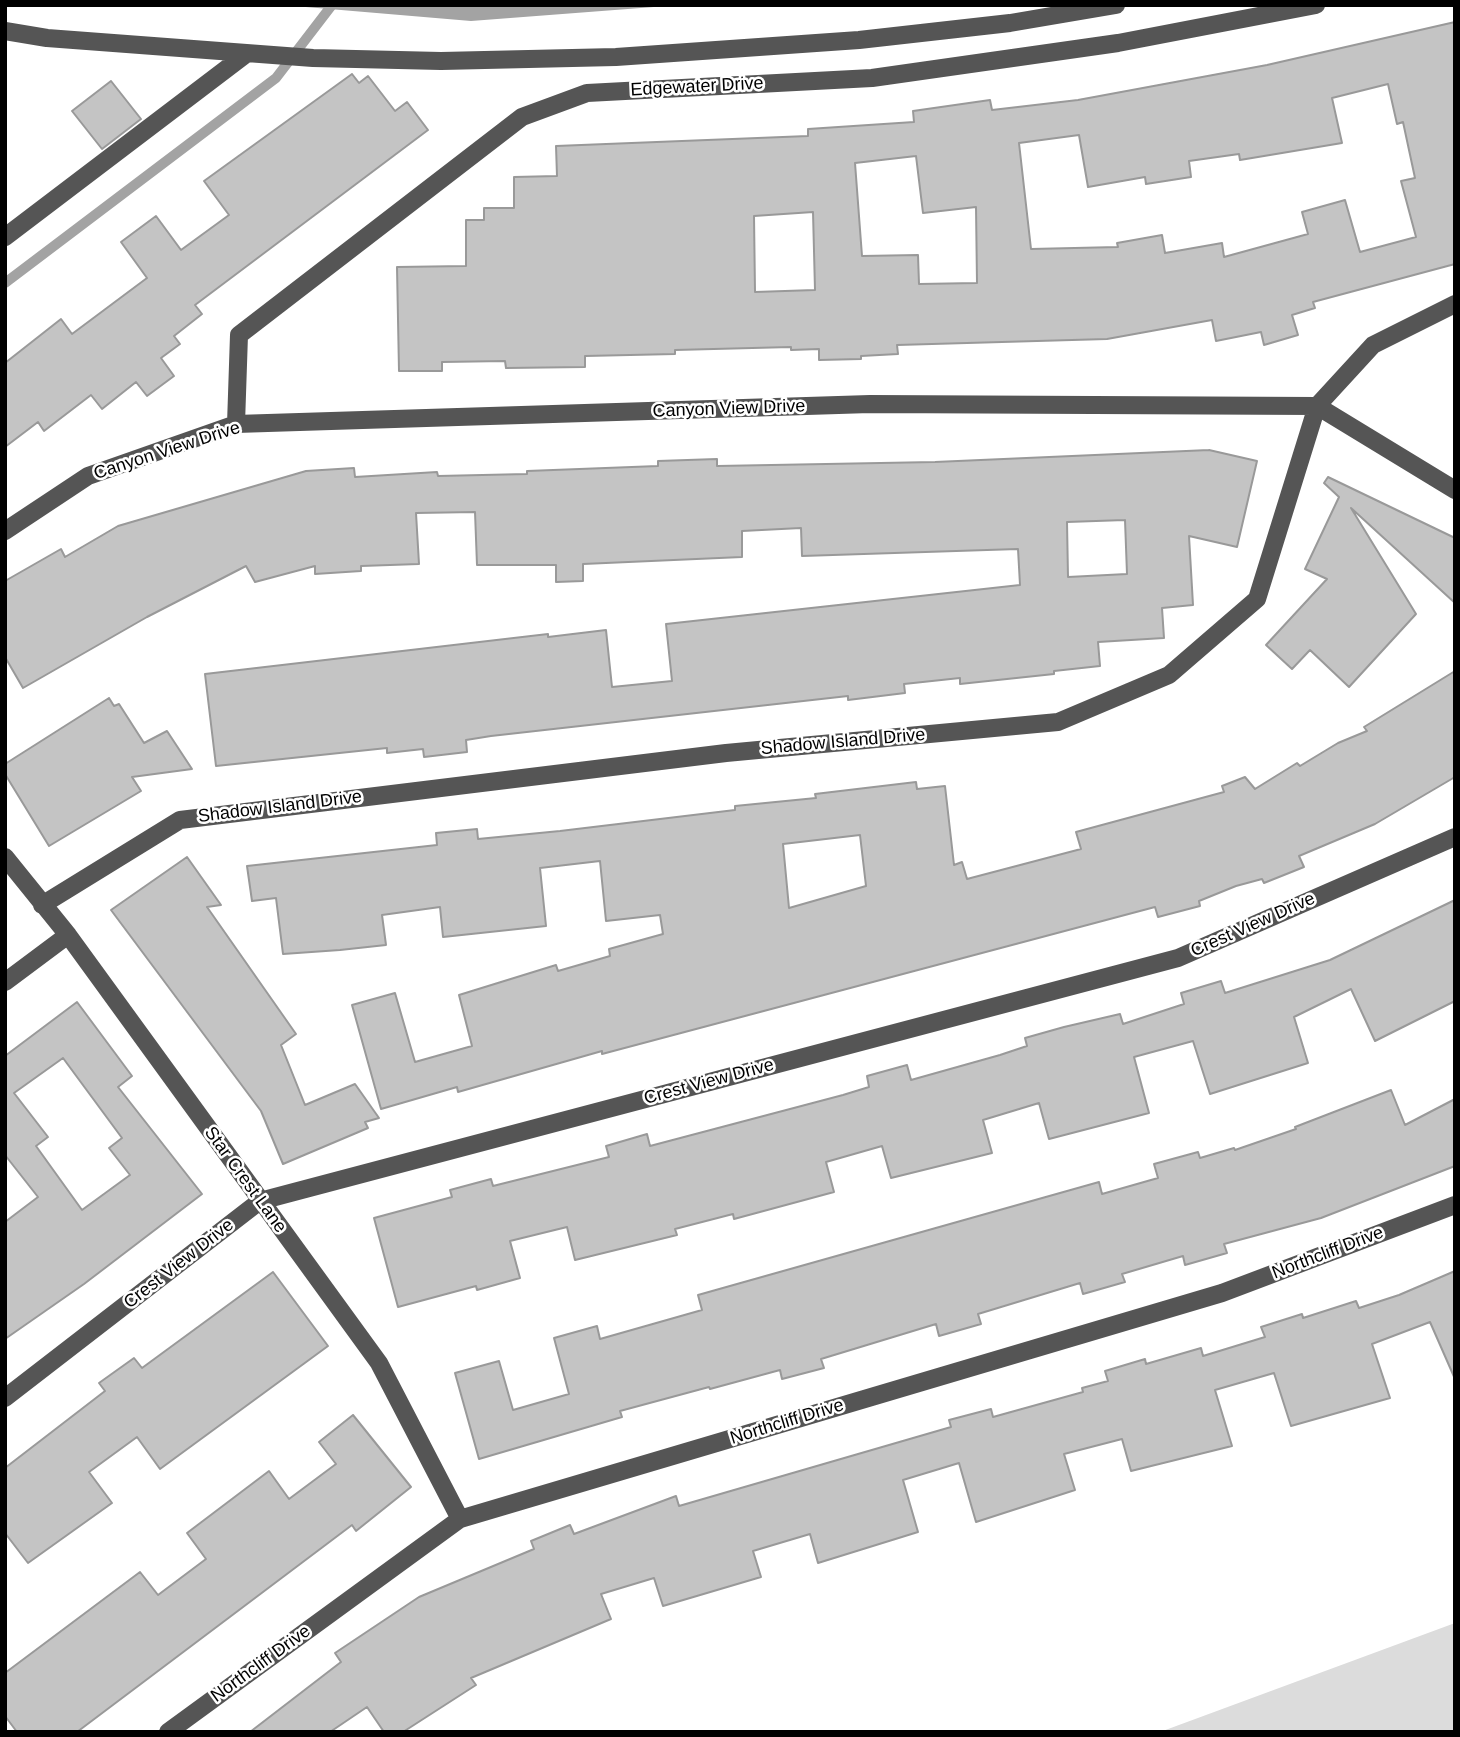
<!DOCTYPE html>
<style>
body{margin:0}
#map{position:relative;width:1460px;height:1737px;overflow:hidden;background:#fff;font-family:Arial,sans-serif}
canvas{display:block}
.frame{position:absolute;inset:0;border:7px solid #000;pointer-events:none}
</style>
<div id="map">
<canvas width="1460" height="1737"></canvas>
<div class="frame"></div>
</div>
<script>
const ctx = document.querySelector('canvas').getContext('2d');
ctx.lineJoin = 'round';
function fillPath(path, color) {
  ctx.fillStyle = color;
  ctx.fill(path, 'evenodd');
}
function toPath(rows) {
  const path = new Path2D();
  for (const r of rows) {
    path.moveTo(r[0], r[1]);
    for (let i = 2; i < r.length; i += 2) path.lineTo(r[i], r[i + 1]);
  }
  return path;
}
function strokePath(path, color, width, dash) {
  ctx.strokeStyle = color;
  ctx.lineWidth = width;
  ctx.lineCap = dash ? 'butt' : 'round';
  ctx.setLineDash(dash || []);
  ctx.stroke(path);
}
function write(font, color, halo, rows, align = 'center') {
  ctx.font = font + ' Arial,sans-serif';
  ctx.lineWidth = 5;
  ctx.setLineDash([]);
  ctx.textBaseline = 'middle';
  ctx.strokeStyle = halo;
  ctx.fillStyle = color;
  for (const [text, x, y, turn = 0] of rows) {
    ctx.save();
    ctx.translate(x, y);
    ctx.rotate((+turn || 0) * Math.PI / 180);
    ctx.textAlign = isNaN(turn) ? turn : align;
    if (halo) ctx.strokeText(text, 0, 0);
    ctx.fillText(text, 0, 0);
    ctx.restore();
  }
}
fillPath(toPath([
 [1455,1623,1455,1732,1160,1732]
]), '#dcdcdc');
fillPath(toPath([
 [282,5,680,5,471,21]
]), '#a3a3a3');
strokePath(toPath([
 [5,283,276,78,332,5]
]), '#a3a3a3', 10);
const building = toPath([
 [1455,22,1455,264,1313,302,1315,308,1292,315,1298,335,1264,345,1261,332,1216,341,1212,320,1107,339,897,345,898,354,861,356,861,359,819,360,819,349,791,350,791,347,675,350,675,354,585,356,585,367,506,368,505,361,442,362,442,371,399,371,397,267,466,266,466,220,484,220,484,208,514,208,514,177,557,176,556,146,808,136,808,129,914,122,913,111,990,100,992,110,1078,100,1267,65,1455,22],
 [1388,84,1397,124,1403,122,1415,178,1401,181,1416,237,1360,252,1345,200,1302,212,1308,234,1224,257,1222,243,1165,253,1162,235,1117,243,1118,247,1031,249,1019,143,1079,135,1088,187,1145,177,1146,184,1191,177,1189,161,1239,154,1240,160,1342,143,1332,98,1388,84],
 [916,156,923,213,976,207,977,283,919,284,918,255,862,256,855,163,916,156],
 [813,212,815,290,755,292,754,216,813,212],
 [352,74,359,83,368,76,395,111,407,102,428,130,195,305,202,314,174,336,180,344,161,358,174,376,147,396,136,382,102,409,91,395,44,431,38,422,5,447,5,363,61,319,72,334,147,278,121,242,156,216,181,250,229,215,204,181,352,74],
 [111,81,141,119,102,149,72,111,111,81],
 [1209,450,1257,461,1237,547,1189,536,1193,605,1162,608,1164,638,1098,642,1100,666,1054,671,1054,674,960,684,960,678,904,684,905,693,848,700,848,696,491,736,466,740,467,752,424,757,423,749,387,753,387,748,216,766,205,674,548,634,548,637,606,630,612,687,672,681,666,624,1020,585,1018,549,802,556,801,528,742,531,742,557,583,564,583,581,556,582,556,565,477,565,475,512,416,513,419,564,361,566,361,571,315,574,315,566,255,582,246,566,147,617,23,688,5,657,5,581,61,549,65,557,118,526,306,471,354,468,355,477,437,472,438,476,527,474,527,471,658,466,658,461,717,459,717,466,935,462,1209,450],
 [1125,520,1127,574,1068,577,1067,522,1125,520],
 [1328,477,1455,538,1455,603,1351,508,1416,614,1349,687,1310,650,1292,669,1266,645,1327,579,1305,569,1339,497,1324,483,1328,477],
 [1455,671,1455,777,1375,824,1299,856,1304,867,1264,883,1262,879,1236,886,1199,901,1200,906,1158,917,1155,907,602,1054,602,1051,458,1092,457,1087,381,1109,352,1005,395,993,415,1062,472,1046,459,995,556,965,558,971,610,956,609,949,663,934,660,915,606,921,600,861,540,868,546,926,443,937,440,907,382,915,386,945,340,950,283,954,276,898,252,901,247,866,437,845,436,833,477,829,478,839,560,831,735,810,735,806,816,798,815,794,916,782,917,789,945,786,954,865,962,862,967,879,1081,849,1076,832,1224,792,1222,786,1245,777,1255,789,1297,763,1300,766,1338,743,1367,731,1364,727,1455,671],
 [860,835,866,886,789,908,783,844,860,835],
 [109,698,114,706,119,704,144,743,167,731,192,769,132,777,141,791,49,846,5,774,5,764,109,698],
 [187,857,221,905,207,907,296,1034,281,1045,305,1105,355,1084,379,1118,365,1122,368,1128,283,1164,261,1111,111,910,187,857],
 [1455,900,1455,1001,1375,1041,1351,989,1294,1017,1308,1063,1210,1094,1193,1041,1134,1057,1149,1113,1049,1139,1039,1103,983,1120,992,1153,891,1178,882,1146,826,1162,834,1192,734,1219,733,1214,675,1229,677,1235,575,1260,567,1227,510,1241,520,1278,477,1290,476,1286,398,1307,374,1218,452,1197,450,1190,491,1179,493,1186,609,1157,606,1146,647,1134,650,1146,843,1095,869,1087,867,1076,907,1065,911,1080,1000,1055,1027,1046,1025,1038,1064,1027,1120,1014,1123,1024,1184,1004,1181,993,1221,981,1225,993,1330,960,1455,900],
 [77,1002,132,1076,118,1087,202,1194,84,1284,5,1339,5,1222,38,1197,5,1155,5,1056,77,1002],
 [63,1058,122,1138,109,1148,130,1175,82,1210,36,1146,48,1137,14,1093,63,1058],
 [1391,1090,1405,1125,1455,1099,1455,1166,1321,1218,1224,1244,1227,1253,1185,1265,1183,1256,1122,1274,1125,1282,1083,1294,1080,1283,978,1314,981,1324,939,1336,936,1324,821,1359,824,1368,782,1379,780,1370,710,1389,709,1387,620,1411,622,1417,479,1459,455,1373,499,1361,513,1410,569,1394,554,1338,597,1326,600,1339,702,1310,698,1295,1099,1182,1102,1194,1158,1178,1154,1164,1198,1152,1200,1158,1234,1148,1235,1150,1296,1129,1295,1127,1391,1090],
 [1455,1271,1455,1379,1430,1322,1372,1344,1390,1398,1291,1426,1274,1373,1215,1390,1232,1446,1131,1471,1122,1439,1064,1454,1075,1490,976,1522,959,1463,903,1480,918,1532,818,1563,810,1534,753,1551,761,1577,663,1606,654,1578,601,1594,611,1619,471,1678,476,1685,403,1732,384,1732,367,1707,330,1732,250,1732,341,1662,335,1653,419,1597,534,1549,531,1541,570,1525,574,1534,676,1496,679,1506,951,1427,949,1420,991,1409,993,1417,1083,1392,1082,1388,1108,1381,1105,1371,1145,1359,1146,1364,1201,1348,1203,1356,1265,1337,1261,1327,1302,1314,1303,1318,1356,1301,1359,1308,1399,1295,1455,1271],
 [273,1272,328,1346,160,1469,137,1437,89,1472,112,1503,28,1563,5,1533,5,1468,105,1391,99,1383,134,1358,142,1368,273,1272],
 [353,1415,411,1487,356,1531,352,1525,77,1732,17,1732,5,1716,5,1673,140,1572,158,1595,206,1559,187,1533,269,1471,289,1499,336,1464,319,1442,353,1415]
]);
fillPath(building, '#c4c4c4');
strokePath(building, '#999', 2);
strokePath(toPath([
 [5,31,47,38,313,58,441,61,616,57,859,40,1010,23,1116,5],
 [5,237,246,54],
 [236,424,239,335,522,117,587,93,872,78,1118,43,1316,5],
 [5,531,88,476,236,424,870,404,1317,406,1455,490],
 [5,857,68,935,379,1363,460,1519],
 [42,905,180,820,726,753,1058,722,1169,675,1257,599,1317,406,1373,345,1455,304],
 [5,982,68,935],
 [5,1398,260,1201,1178,958,1455,837],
 [168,1732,460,1519,1222,1293,1455,1205]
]), '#555', 18);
write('18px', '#000', '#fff', [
 ["Edgewater Drive",697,87,-3],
 ["Canyon View Drive",729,409,-2],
 ["Canyon View Drive",167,451,-18],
 ["Shadow Island Drive",843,742,-5],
 ["Shadow Island Drive",280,807,-7],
 ["Crest View Drive",1253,925,-24],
 ["Crest View Drive",709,1082,-15],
 ["Star Crest Lane",245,1180,54],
 ["Northcliff Drive",1328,1253,-21],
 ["Crest View Drive",179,1264,-38],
 ["Northcliff Drive",787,1422,-17],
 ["Northcliff Drive",261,1664,-36]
]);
</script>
